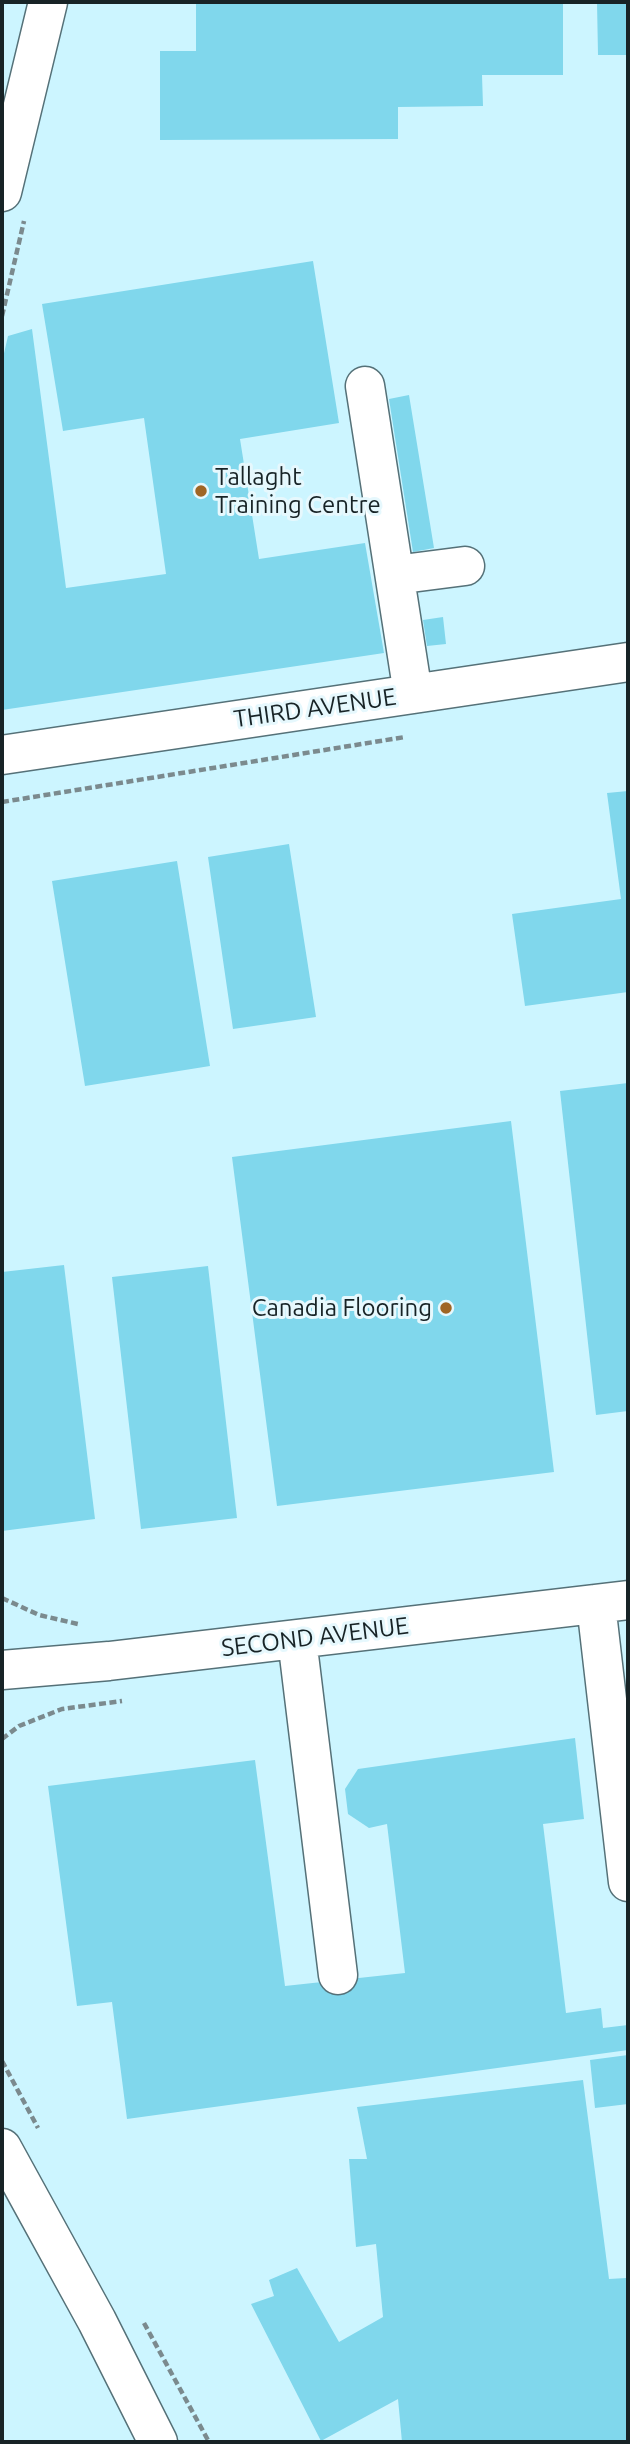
<!DOCTYPE html>
<style>
body{margin:0}
#map{position:relative;width:630px;height:2444px;overflow:hidden;background:#e6f8fd;font-family:Ubuntu,sans-serif}
canvas{display:block}
.frame{position:absolute;inset:0;border:4px solid #172326;pointer-events:none}
</style>
<div id="map">
<canvas width="630" height="2444"></canvas>
<div class="frame"></div>
</div>
<script>
const ctx = document.querySelector('canvas').getContext('2d');
ctx.lineJoin = 'round';
function fillPath(path, color) {
  ctx.fillStyle = color;
  ctx.fill(path, 'evenodd');
}
function toPath(rows) {
  const path = new Path2D();
  for (const r of rows) {
    path.moveTo(r[0], r[1]);
    for (let i = 2; i < r.length; i += 2) path.lineTo(r[i], r[i + 1]);
  }
  return path;
}
function strokePath(path, color, width, dash) {
  ctx.strokeStyle = color;
  ctx.lineWidth = width;
  ctx.lineCap = dash ? 'butt' : 'round';
  ctx.setLineDash(dash || []);
  ctx.stroke(path);
}
function write(font, color, halo, rows, align = 'center') {
  ctx.font = font + ' Ubuntu,sans-serif';
  ctx.lineWidth = 6;
  ctx.setLineDash([]);
  ctx.textBaseline = 'middle';
  ctx.strokeStyle = halo;
  ctx.fillStyle = color;
  for (const [text, x, y, turn = 0] of rows) {
    ctx.save();
    ctx.translate(x, y);
    ctx.rotate((+turn || 0) * Math.PI / 180);
    ctx.textAlign = isNaN(turn) ? turn : align;
    if (halo) ctx.strokeText(text, 0, 0);
    ctx.fillText(text, 0, 0);
    ctx.restore();
  }
}
fillPath(toPath([
 [2,2,628,2,628,2442,2,2442]
]), '#ccf5ff');
fillPath(toPath([
 [196,2,563,2,563,75,482,75,483,106,398,107,398,139,160,140,160,51,196,51],
 [597,2,628,2,628,55,598,55],
 [313,261,339,423,240,439,259,559,365,543,384,653,2,710,2,362,8,336,32,329,66,588,166,574,144,418,63,431,42,304],
 [409,395,434,548,413,552,389,399],
 [443,617,446,644,427,646,423,620],
 [628,791,628,992,525,1006,512,914,621,899,607,793],
 [289,844,316,1017,233,1029,208,857],
 [177,861,210,1066,85,1086,52,881],
 [628,1083,628,1411,596,1415,560,1091],
 [511,1121,554,1472,277,1506,232,1157],
 [64,1265,95,1519,2,1531,2,1272],
 [208,1266,237,1518,141,1529,112,1277],
 [575,1738,584,1819,543,1824,566,2013,601,2008,603,2028,628,2025,628,2050,127,2119,112,2002,77,2006,48,1786,255,1760,285,1986,405,1973,387,1824,369,1828,348,1814,345,1789,358,1769],
 [628,2055,628,2104,595,2108,590,2060],
 [583,2080,609,2279,626,2278,628,2307,628,2442,402,2442,398,2399,321,2441,251,2304,274,2296,269,2280,297,2268,339,2342,383,2317,376,2244,356,2247,349,2159,367,2159,357,2107]
]), '#80d7ec');
const minor = toPath([
 [2,192,48,2],
 [365,386,413,694],
 [395,575,465,566],
 [2,755,628,662],
 [596,1604,628,1882],
 [297,1639,338,1975],
 [2,1670,109,1661,628,1600],
 [2,2148,97,2321,158,2442]
]);
strokePath(minor, '#557178', 41);
strokePath(toPath([
 [2,316,24,221],
 [2,802,405,737],
 [2,1598,39,1615,78,1624],
 [2,1739,19,1726,62,1709,122,1701],
 [2,2061,38,2128],
 [144,2323,209,2442]
]), '#7b8a8e', 4.5, [7, 3.5]);
strokePath(minor, '#fff', 38);
for (const [x, y, r, color] of [
 [201,491,7,"#9f6524"],
 [446,1308,7,"#9f6524"]
]) {
  const dot = new Path2D();
  dot.arc(x, y, r, 0, 2 * Math.PI);
  ctx.fillStyle = color;
  ctx.fill(dot);
  strokePath(dot, '#e6f8fd', 2.5);
}
write('24px', '#172326', '#e6f8fd', [
 ["Tallaght",215,477],
 ["Training Centre",215,505],
 ["Canadia Flooring",432,1308,"right"]
], 'left');
write('24px', '#172326', '#e6f8fd', [
 ["THIRD AVENUE",315,708,-8],
 ["SECOND AVENUE",315,1637,-7]
]);
</script>
